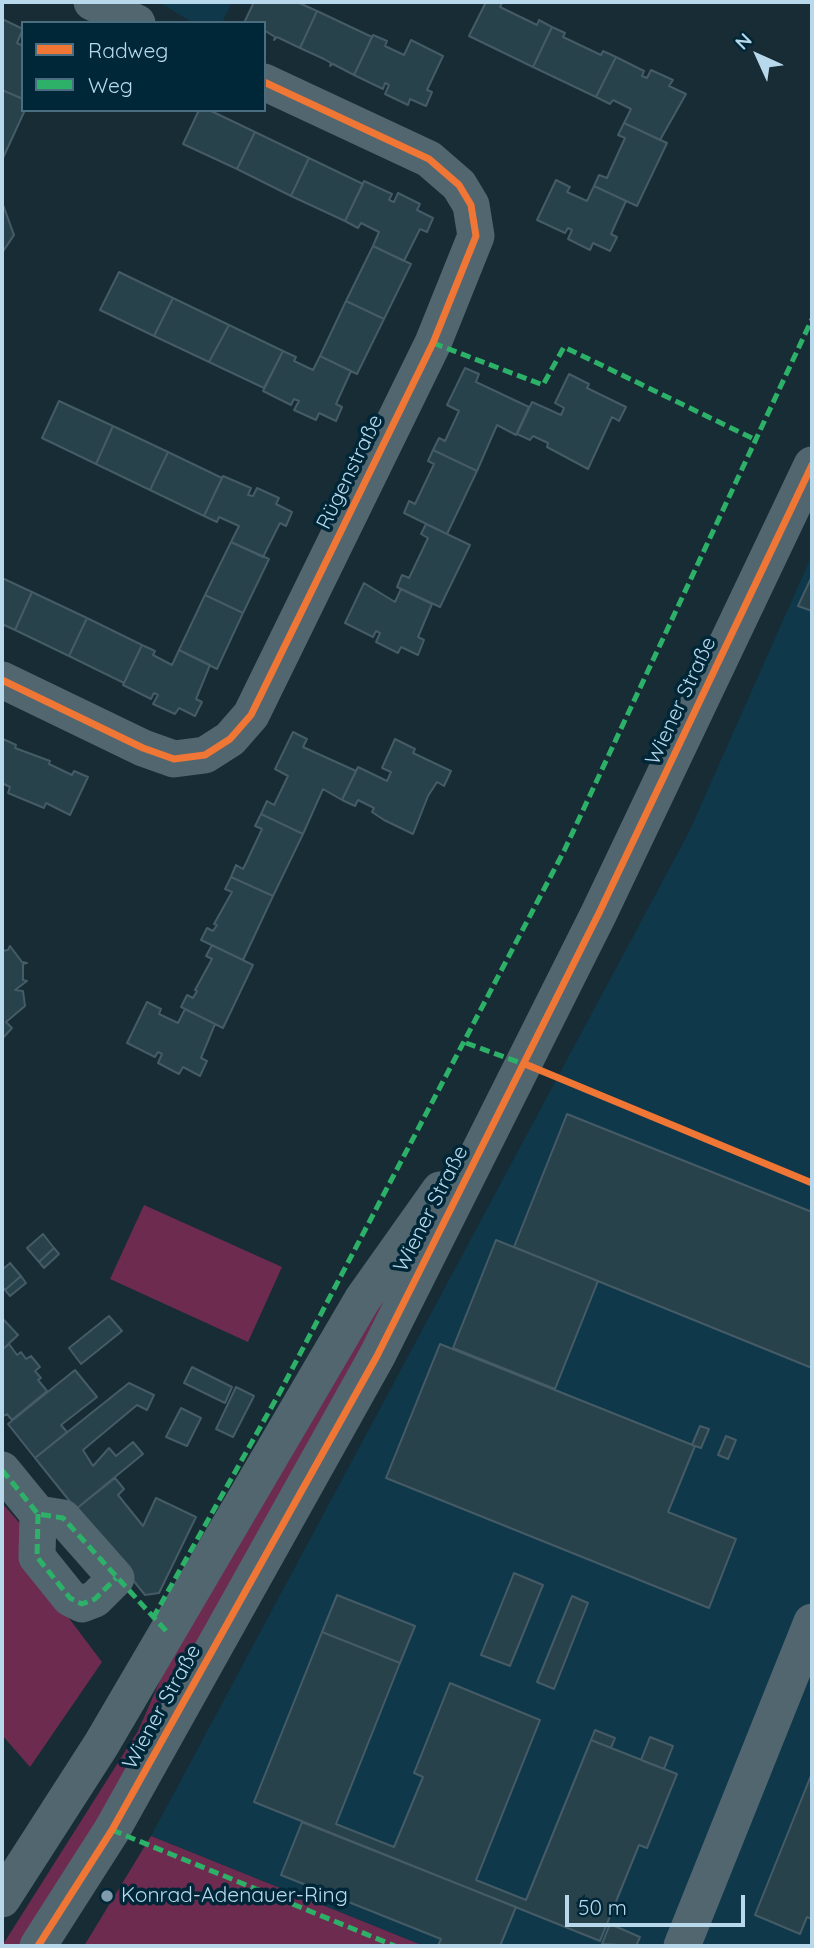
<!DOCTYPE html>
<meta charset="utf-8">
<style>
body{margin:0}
#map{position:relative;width:814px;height:1948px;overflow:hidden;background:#172c35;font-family:Quicksand,sans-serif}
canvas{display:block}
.frame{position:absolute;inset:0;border:4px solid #b8d9ec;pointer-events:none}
.legend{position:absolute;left:21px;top:21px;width:245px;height:91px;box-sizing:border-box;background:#002738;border:2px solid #4a6e80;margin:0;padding:9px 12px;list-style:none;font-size:21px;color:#b8d9ec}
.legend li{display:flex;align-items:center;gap:14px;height:35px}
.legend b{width:35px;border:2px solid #4a6e80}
.north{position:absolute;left:723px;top:21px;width:70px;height:70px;-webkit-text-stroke:5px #002738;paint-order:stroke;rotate:315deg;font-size:19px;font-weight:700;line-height:28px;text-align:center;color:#b8d9ec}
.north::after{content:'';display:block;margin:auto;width:24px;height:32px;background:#b8d9ec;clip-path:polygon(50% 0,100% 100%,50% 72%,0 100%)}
.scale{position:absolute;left:565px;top:1895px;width:180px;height:32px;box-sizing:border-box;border:4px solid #b8d9ec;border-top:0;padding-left:9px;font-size:21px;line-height:24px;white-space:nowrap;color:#b8d9ec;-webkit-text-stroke:5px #002738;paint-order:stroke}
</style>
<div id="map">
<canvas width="814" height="1948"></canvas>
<div class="frame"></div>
<ul class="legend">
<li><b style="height:9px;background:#f07635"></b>Radweg</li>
<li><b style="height:9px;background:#2db169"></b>Weg</li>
</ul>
<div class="north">N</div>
<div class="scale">50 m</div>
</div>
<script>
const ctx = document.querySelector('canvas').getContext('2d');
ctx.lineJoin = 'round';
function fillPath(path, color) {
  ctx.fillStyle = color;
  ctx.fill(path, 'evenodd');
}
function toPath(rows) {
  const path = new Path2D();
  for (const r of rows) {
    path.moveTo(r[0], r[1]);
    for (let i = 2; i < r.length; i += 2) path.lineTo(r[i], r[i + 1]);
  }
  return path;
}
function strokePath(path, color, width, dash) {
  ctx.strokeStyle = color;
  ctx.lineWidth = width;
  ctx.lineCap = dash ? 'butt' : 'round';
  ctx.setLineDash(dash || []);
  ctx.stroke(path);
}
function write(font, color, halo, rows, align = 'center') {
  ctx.font = font + ' Quicksand,sans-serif';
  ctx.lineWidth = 7;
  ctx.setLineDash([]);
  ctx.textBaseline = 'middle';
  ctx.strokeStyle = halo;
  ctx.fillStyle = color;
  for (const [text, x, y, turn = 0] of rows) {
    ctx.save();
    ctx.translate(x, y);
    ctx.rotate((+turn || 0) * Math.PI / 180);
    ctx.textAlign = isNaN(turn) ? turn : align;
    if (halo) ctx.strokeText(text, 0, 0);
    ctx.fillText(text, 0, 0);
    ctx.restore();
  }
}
fillPath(toPath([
 [159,2,232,2,222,23,193,23],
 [812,555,812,1946,424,1946,151,1836,689,832]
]), '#0f384b');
fillPath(toPath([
 [144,1205,282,1267,248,1342,110,1279],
 [408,1256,255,1557,22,1946,2,1946,138,1731,170,1658],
 [2,1503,25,1529,25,1560,102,1662,30,1767,2,1735],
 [151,1836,424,1946,84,1946]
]), '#6d2c4f');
const building = toPath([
 [254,2,297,2,317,11,300,48,277,37,274,40,275,37,264,30,264,23,244,23,254,2],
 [486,2,499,2,502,3,500,7,537,25,539,20,552,27,533,67,469,36,486,2],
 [317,11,372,37,354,75,333,64,330,66,331,63,324,59,300,48,317,11],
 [2,19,23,29,17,43,23,46,23,99,2,90,2,19],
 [552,27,565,33,563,37,601,55,603,51,616,57,596,97,533,67,552,27],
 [373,35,387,41,385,46,404,55,411,40,443,56,427,90,432,92,426,106,410,99,408,105,385,94,389,85,385,83,383,89,354,75,373,35],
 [616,57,644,71,642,76,647,78,651,70,673,80,669,86,686,94,660,140,624,123,631,109,613,100,610,104,596,97,616,57],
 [2,90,23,99,23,110,25,110,3,158,2,90],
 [199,110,209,110,255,132,237,169,183,144,199,110],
 [624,123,667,143,637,206,594,186,599,175,607,178,610,171,625,138,618,135,624,123],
 [255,132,309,158,291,196,237,169,255,132],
 [309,158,363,184,345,221,291,196,309,158],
 [556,180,570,187,567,192,587,201,594,186,626,201,611,234,617,237,610,251,593,243,590,250,568,239,572,230,568,228,565,233,537,220,556,180],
 [364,181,392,194,389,200,394,202,398,193,420,204,417,210,433,218,427,232,420,229,404,261,373,246,379,232,361,223,358,228,345,221,364,181],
 [2,202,14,235,2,253,2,202],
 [373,246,411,264,384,319,346,301,373,246],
 [119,272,173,298,154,336,100,310,119,272],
 [173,298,229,325,209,362,154,336,173,298],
 [346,301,384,319,357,374,320,356,346,301],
 [229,325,283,351,264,388,209,362,229,325],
 [283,351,296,357,294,361,313,370,320,356,351,371,336,404,342,407,336,421,319,413,316,420,294,410,299,401,294,399,291,405,263,391,283,351],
 [465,368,479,374,476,382,529,407,516,435,497,425,477,471,433,450,439,438,445,441,459,411,447,405,465,368],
 [569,374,589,384,587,388,626,407,619,421,612,417,588,469,547,447,548,443,533,436,530,440,517,434,532,402,561,415,564,408,555,403,569,374],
 [59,401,113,426,96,464,42,438,59,401],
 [113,426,168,452,150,490,96,464,113,426],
 [433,450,477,471,447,534,404,513,409,501,415,504,434,464,428,461,433,450],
 [168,452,222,478,204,516,150,490,168,452],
 [223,476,251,488,248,495,253,496,257,488,279,498,276,504,292,512,286,526,280,523,263,557,231,542,239,526,219,517,217,522,204,516,223,476],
 [426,524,470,545,440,607,397,587,402,575,409,578,428,538,421,534,426,524],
 [231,542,269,559,243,613,205,595,231,542],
 [812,576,812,611,798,606,812,576],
 [2,578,32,592,15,630,2,624,2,578],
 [364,583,395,602,401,589,432,604,418,637,424,640,418,655,401,647,398,653,376,642,380,633,376,631,373,637,345,623,364,583],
 [32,592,87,618,69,656,15,630,32,592],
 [205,595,243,613,217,669,179,650,205,595],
 [87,618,142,645,124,683,69,656,87,618],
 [142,645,155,651,153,655,172,665,179,650,210,665,196,699,202,702,195,716,179,708,175,714,153,704,158,695,154,693,151,699,123,685,142,645],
 [293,732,307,739,303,747,356,771,342,800,323,789,303,834,261,814,267,801,274,805,288,776,275,769,293,732],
 [3,739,16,745,15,748,50,761,49,764,72,775,74,771,88,777,70,815,46,803,44,808,8,793,10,787,2,783,3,739],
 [395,739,415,749,413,753,451,771,444,786,437,782,428,796,413,834,384,820,372,812,374,808,358,800,355,806,342,800,358,767,387,781,391,772,382,768,395,739],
 [261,814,303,834,273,896,231,877,236,865,243,869,246,863,262,829,255,826,261,814],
 [231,877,273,896,243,960,201,940,207,928,213,931,217,925,214,924,232,892,225,889,231,877],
 [212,945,253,965,223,1028,181,1007,187,995,193,998,197,991,195,990,212,959,206,956,212,945],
 [10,946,22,962,27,963,23,964,23,980,27,981,15,990,23,991,25,1006,6,1022,12,1028,2,1039,2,951,8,950,10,946],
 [147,1002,161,1009,159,1014,178,1023,185,1009,215,1024,201,1058,207,1061,200,1076,183,1067,179,1074,158,1063,162,1054,158,1052,155,1057,127,1043,147,1002],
 [567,1114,812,1212,812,1368,514,1247,567,1114],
 [43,1234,54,1248,39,1262,27,1248,43,1234],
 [496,1240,598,1281,555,1389,453,1348,496,1240],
 [54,1248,59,1254,44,1268,39,1262,54,1248],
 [10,1263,21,1276,5,1290,2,1286,2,1270,10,1263],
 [21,1276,26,1283,10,1296,5,1290,21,1276],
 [109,1316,122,1331,81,1364,69,1348,109,1316],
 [2,1318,18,1335,2,1350,2,1318],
 [9,1344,17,1355,21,1352,26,1359,31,1356,40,1367,35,1371,41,1378,38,1380,47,1391,12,1420,7,1414,2,1417,2,1350,9,1344],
 [440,1344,695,1446,668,1512,736,1539,709,1608,386,1478,440,1344],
 [192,1367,232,1387,225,1403,184,1383,192,1367],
 [75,1370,97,1397,61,1425,67,1432,35,1458,8,1424,75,1370],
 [129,1383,154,1395,147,1410,137,1405,83,1450,93,1466,109,1448,116,1456,133,1442,143,1454,76,1509,35,1458,129,1383],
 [236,1387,254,1396,233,1437,216,1429,236,1387],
 [181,1408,201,1418,187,1446,166,1437,181,1408],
 [700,1426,709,1429,701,1448,692,1445,700,1426],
 [726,1436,736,1440,728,1459,718,1455,726,1436],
 [115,1478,124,1489,118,1495,143,1526,156,1498,196,1517,159,1593,145,1595,76,1509,115,1478],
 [514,1573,543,1585,510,1666,481,1655,514,1573],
 [337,1595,415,1626,400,1663,322,1632,337,1595],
 [572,1596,588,1603,554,1689,537,1682,572,1596],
 [322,1632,400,1663,336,1824,394,1847,423,1777,414,1773,450,1683,540,1720,476,1880,526,1900,591,1740,677,1774,647,1848,639,1845,600,1941,254,1802,322,1632],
 [595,1730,615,1738,611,1748,591,1740,595,1730],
 [650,1737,673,1746,664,1769,641,1760,650,1737],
 [812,1773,812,1919,807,1917,800,1934,755,1915,812,1773],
 [302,1822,516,1907,500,1946,438,1946,441,1939,281,1875,302,1822],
 [610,1924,640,1937,636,1946,602,1944,610,1924]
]);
fillPath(building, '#28424c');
strokePath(building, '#455b66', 2);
strokePath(toPath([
 [92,2,137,23],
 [2,680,143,748,174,759,205,755,230,739,251,715,433,343,476,236,471,205,459,185,429,159,264,82],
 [2,1470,38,1514,63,1518,116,1578,95,1599,82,1604,70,1598,37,1557,38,1514],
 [2,1899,101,1745,362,1300,440,1190],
 [38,1946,112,1830,377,1356,599,913,812,465],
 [682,1946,812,1622]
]), '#526670', 37);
strokePath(toPath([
 [433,343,543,385,564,347,756,440],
 [466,1043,529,1066],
 [2,1470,38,1514,63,1518,168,1633],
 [38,1514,37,1557,70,1598,82,1604,95,1599,116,1578],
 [153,1618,280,1392,564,851,812,319],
 [112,1830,395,1946]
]), '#2db169', 5, [10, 5]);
strokePath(toPath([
 [2,680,143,748,174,759,205,755,230,739,251,715,433,343,476,236,471,205,459,185,429,159,264,82],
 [525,1064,812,1183],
 [38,1946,112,1830,377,1356,599,913,812,465]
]), '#f07635', 7);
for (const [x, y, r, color] of [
 [107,1896,7,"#809cac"]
]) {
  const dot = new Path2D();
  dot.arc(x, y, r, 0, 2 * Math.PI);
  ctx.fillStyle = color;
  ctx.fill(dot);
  strokePath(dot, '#002738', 2.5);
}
write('21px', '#b8d9ec', '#002738', [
 ["Rügenstraße",350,472,-64],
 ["Wiener Straße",681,701,-65],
 ["Wiener Straße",431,1209,-63],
 ["Wiener Straße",162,1707,-61]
]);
write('21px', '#b8d9ec', '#002738', [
 ["Konrad-Adenauer-Ring",121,1896]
], 'left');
</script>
